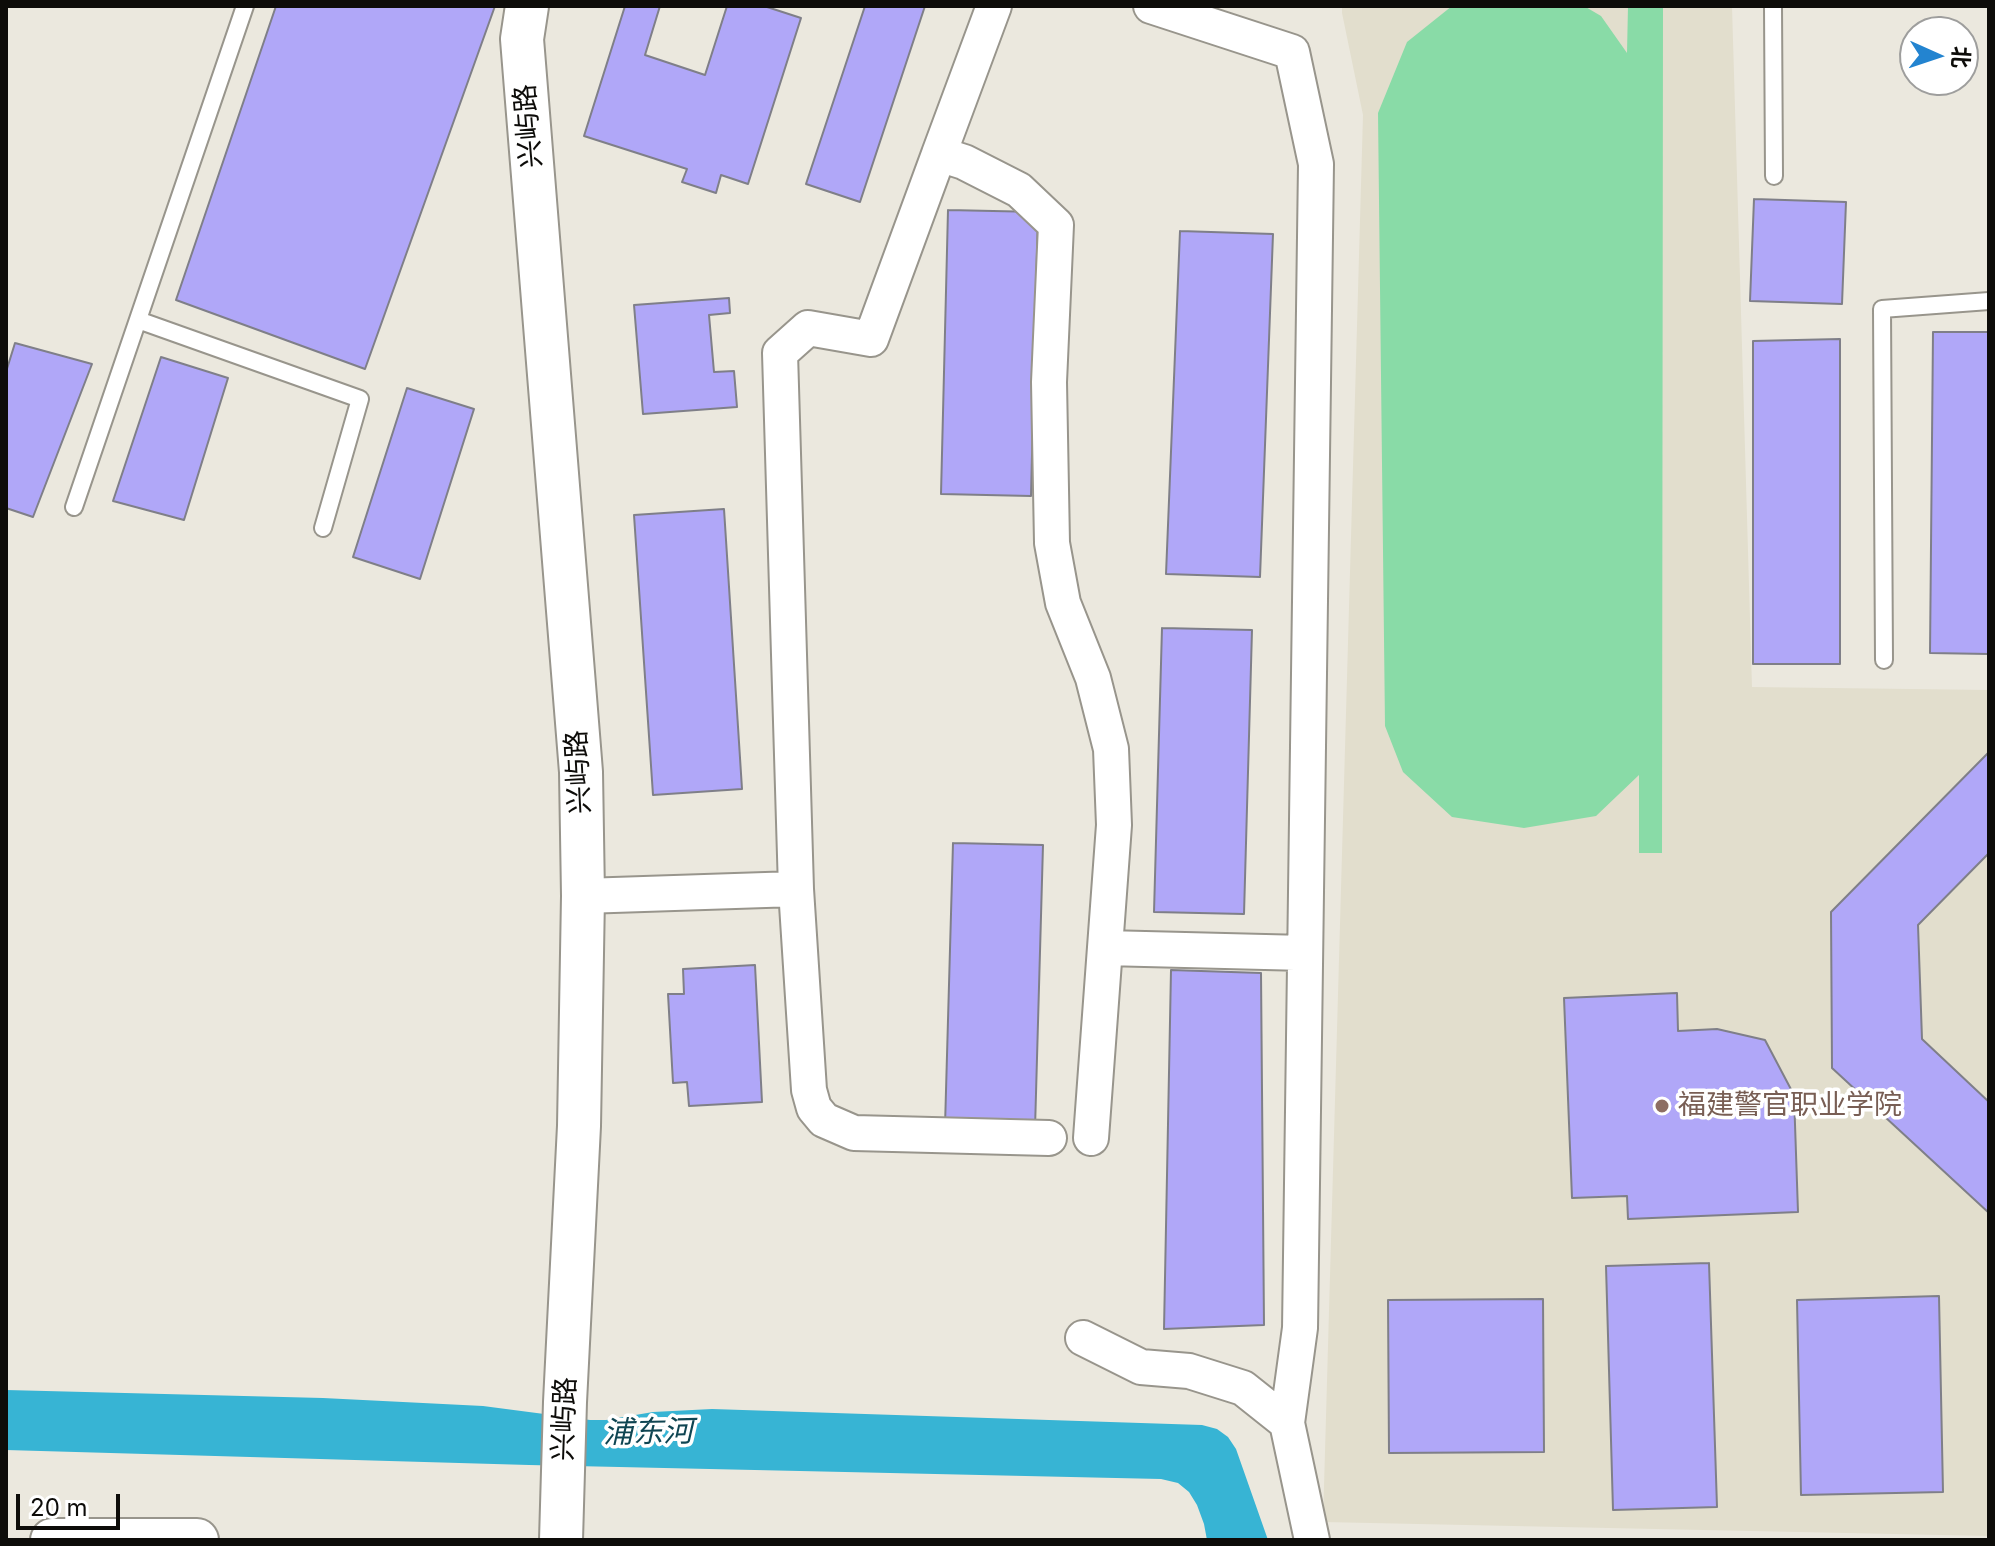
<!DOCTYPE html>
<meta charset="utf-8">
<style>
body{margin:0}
#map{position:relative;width:1995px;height:1546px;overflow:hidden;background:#ebe8de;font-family:Inter,"Noto Sans SC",sans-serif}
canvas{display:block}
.frame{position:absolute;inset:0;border:8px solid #0d0c09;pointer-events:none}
.north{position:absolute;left:1899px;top:16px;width:80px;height:80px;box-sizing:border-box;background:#fff;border:2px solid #9e9e9d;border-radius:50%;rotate:93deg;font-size:22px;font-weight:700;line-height:32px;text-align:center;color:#0d0c09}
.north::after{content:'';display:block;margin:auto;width:28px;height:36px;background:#2384d0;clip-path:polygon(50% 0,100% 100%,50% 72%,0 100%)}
.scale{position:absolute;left:16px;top:1494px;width:104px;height:36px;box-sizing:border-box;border:4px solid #0d0c09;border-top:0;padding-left:10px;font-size:24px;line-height:28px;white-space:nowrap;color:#0d0c09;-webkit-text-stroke:6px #fff;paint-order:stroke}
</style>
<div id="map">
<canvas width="1995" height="1546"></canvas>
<div class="frame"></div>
<div class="north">北</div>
<div class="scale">20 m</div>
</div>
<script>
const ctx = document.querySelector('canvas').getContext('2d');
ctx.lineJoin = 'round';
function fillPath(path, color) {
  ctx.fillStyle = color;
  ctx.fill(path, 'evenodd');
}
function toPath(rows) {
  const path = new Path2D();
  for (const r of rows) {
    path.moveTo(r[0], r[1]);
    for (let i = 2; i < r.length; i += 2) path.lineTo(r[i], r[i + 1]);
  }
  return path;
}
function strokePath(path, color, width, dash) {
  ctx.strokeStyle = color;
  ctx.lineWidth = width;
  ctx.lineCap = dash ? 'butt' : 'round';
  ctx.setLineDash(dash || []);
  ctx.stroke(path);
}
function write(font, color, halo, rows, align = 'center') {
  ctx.font = font + ' Inter,"Noto Sans SC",sans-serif';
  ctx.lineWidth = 7;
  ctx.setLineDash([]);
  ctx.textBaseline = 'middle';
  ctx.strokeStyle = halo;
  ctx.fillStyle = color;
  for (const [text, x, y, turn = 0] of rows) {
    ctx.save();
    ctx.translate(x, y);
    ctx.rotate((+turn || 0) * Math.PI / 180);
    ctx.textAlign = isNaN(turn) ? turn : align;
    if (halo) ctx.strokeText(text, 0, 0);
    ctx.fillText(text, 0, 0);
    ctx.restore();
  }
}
fillPath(toPath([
 [1342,6,1732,6,1752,687,1989,690,1989,1536,1323,1522,1363,115,1342,13]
]), '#e2decd');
fillPath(toPath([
 [1452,6,1584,6,1601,16,1627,53,1628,6,1663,6,1662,853,1639,853,1639,775,1596,816,1524,828,1452,817,1403,772,1385,726,1378,113,1407,42]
]), '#89dba7');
fillPath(toPath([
 [6,1390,323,1398,483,1406,590,1420,606,1420,653,1412,712,1409,1202,1425,1217,1429,1228,1437,1236,1449,1268,1540,1207,1540,1204,1524,1197,1505,1189,1492,1178,1483,1161,1479,529,1465,6,1450]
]), '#37b4d4');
const building = toPath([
 [276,6,495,6,365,369,176,300,276,6],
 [625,6,660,6,645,55,705,75,727,6,764,6,801,18,748,184,721,175,716,193,682,182,687,169,584,136,625,6],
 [865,6,925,6,860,202,806,184,865,6],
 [1754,199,1846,202,1842,304,1750,301,1754,199],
 [948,210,1038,212,1031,496,941,494,948,210],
 [1180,231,1273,234,1260,577,1166,574,1180,231],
 [729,298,730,313,709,315,714,372,734,371,737,407,643,414,634,305,729,298],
 [1933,332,1989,332,1989,654,1930,653,1933,332],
 [1840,339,1840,664,1753,664,1753,341,1840,339],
 [15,343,92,364,33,517,6,508,6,372,15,343],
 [161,357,228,378,184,520,113,501,161,357],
 [407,388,474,409,420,579,353,557,407,388],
 [724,509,742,789,653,795,634,515,724,509],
 [1162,628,1252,630,1244,914,1154,912,1162,628],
 [1989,752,1989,853,1918,925,1922,1039,1989,1102,1989,1213,1832,1068,1831,912,1989,752],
 [953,843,1043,845,1035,1129,945,1126,953,843],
 [755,965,762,1102,689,1106,687,1082,673,1083,668,994,684,994,683,969,755,965],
 [1171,970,1261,973,1264,1325,1164,1329,1171,970],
 [1677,993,1678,1031,1717,1029,1765,1040,1794,1095,1798,1212,1628,1219,1627,1196,1572,1198,1564,998,1677,993],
 [1709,1263,1717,1507,1613,1510,1606,1266,1709,1263],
 [1939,1296,1943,1492,1801,1495,1797,1300,1939,1296],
 [1543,1299,1544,1452,1389,1453,1388,1300,1543,1299]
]);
fillPath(building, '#b0a7f8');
strokePath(building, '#7f7f88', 2);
const service = toPath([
 [1773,6,1774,176],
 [138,320,360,399,323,528],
 [74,507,245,6],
 [1884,660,1882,309,1989,301]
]);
const minor = toPath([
 [1151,6,1292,52,1316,164,1300,1328,1287,1423],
 [939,154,994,6],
 [796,889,780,353,808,328,871,339,939,154,964,162,1019,190,1056,225,1049,382,1052,543,1063,603,1093,678,1111,749,1114,825,1091,1138],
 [583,896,796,889,809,1090,814,1108,824,1120,854,1133,1049,1138],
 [1105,948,1305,953],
 [1083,1338,1141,1367,1189,1371,1243,1388,1287,1423,1312,1540]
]);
const tertiary = toPath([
 [527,6,522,39,581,772,583,896,579,1126,565,1402,561,1540],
 [52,1540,197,1540]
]);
strokePath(service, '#98958c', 20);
strokePath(minor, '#98958c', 38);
strokePath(tertiary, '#98958c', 46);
strokePath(service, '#fff', 16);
strokePath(minor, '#fff', 34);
strokePath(tertiary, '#fff', 42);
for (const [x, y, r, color] of [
 [1662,1106,8,"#8d6e63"]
]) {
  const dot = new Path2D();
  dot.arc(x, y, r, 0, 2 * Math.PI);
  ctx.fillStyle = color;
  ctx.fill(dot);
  strokePath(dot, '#fff', 3);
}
write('28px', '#0d0c09', '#fff', [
 ["兴屿路",529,126,-95],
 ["兴屿路",579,772,-93],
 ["兴屿路",565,1419,-88]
]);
write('28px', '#785e54', '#fff', [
 ["福建警官职业学院",1678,1106]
], 'left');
write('italic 30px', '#0f4552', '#fff', [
 ["浦东河",648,1433,-1]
]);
</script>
